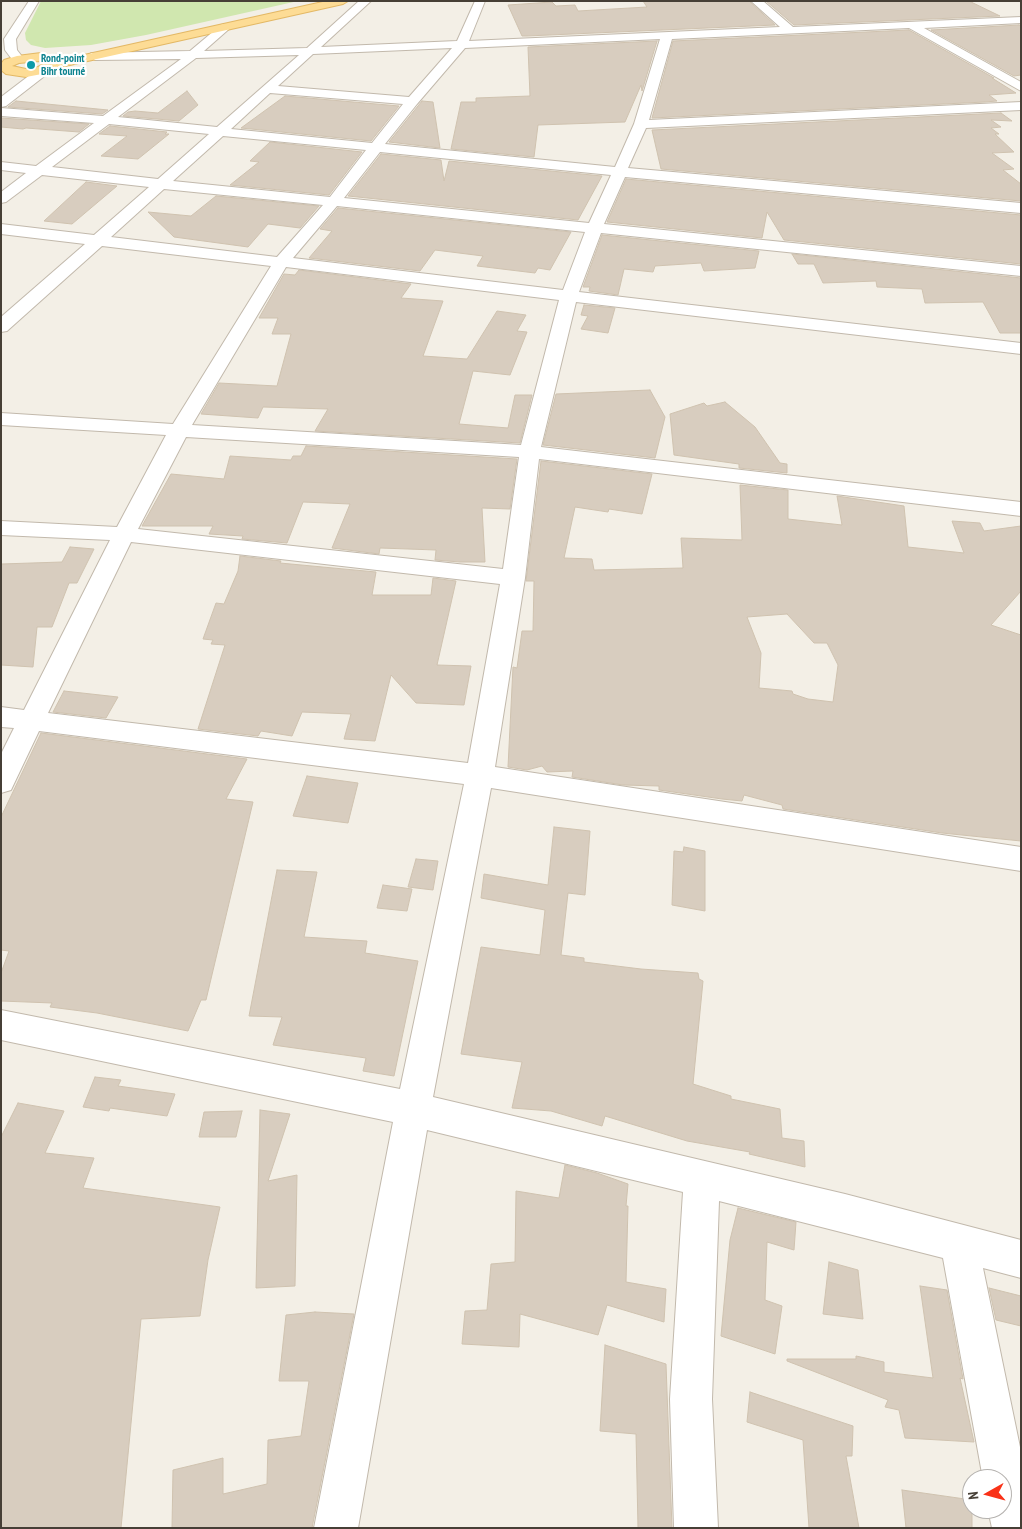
<!DOCTYPE html>
<meta charset="utf-8">
<style>
body{margin:0}
#map{position:relative;width:1022px;height:1529px;overflow:hidden;background:#f3efe6;font-family:"PT Sans Narrow",sans-serif}
canvas{display:block}
.frame{position:absolute;inset:0;border:2px solid #463f36;pointer-events:none}
.north{position:absolute;left:962px;top:1469px;width:50px;height:50px;box-sizing:border-box;background:#fff;border:1px solid #b5b2af;border-radius:50%;rotate:263deg;font-size:14px;font-weight:700;line-height:20px;text-align:center;color:#463f36}
.north::after{content:'';display:block;margin:auto;width:18px;height:22px;background:#f93218;clip-path:polygon(50% 0,100% 100%,50% 72%,0 100%)}
</style>
<div id="map">
<canvas width="1022" height="1529"></canvas>
<div class="frame"></div>
<div class="north">N</div>
</div>
<script>
const ctx = document.querySelector('canvas').getContext('2d');
ctx.lineJoin = 'round';
function fillPath(path, color) {
  ctx.fillStyle = color;
  ctx.fill(path, 'evenodd');
}
function toPath(rows) {
  const path = new Path2D();
  for (const r of rows) {
    path.moveTo(r[0], r[1]);
    for (let i = 2; i < r.length; i += 2) path.lineTo(r[i], r[i + 1]);
  }
  return path;
}
function strokePath(path, color, width, dash) {
  ctx.strokeStyle = color;
  ctx.lineWidth = width;
  ctx.lineCap = dash ? 'butt' : 'round';
  ctx.setLineDash(dash || []);
  ctx.stroke(path);
}
function write(font, color, halo, rows, align = 'center') {
  ctx.font = font + ' "PT Sans Narrow",sans-serif';
  ctx.lineWidth = 4.5;
  ctx.setLineDash([]);
  ctx.textBaseline = 'middle';
  ctx.strokeStyle = halo;
  ctx.fillStyle = color;
  for (const [text, x, y, turn = 0] of rows) {
    ctx.save();
    ctx.translate(x, y);
    ctx.rotate((+turn || 0) * Math.PI / 180);
    ctx.textAlign = isNaN(turn) ? turn : align;
    if (halo) ctx.strokeText(text, 0, 0);
    ctx.fillText(text, 0, 0);
    ctx.restore();
  }
}
fillPath(toPath([
 [41,1,298,1,146,35,91,45,45,48,31,45,26,40,25,33]
]), '#d0e7af');
const building = toPath([
 [643,1,749,1,775,25,527,36,522,36,508,5,552,2,556,6,575,5,578,11,647,7,643,1],
 [766,1,969,1,1000,16,794,25,766,1],
 [1019,25,1021,26,1021,75,1014,76,931,30,1019,25],
 [909,30,994,78,992,78,1016,93,989,95,997,101,985,102,652,118,673,41,909,30],
 [657,41,642,91,641,85,625,122,538,125,534,157,451,149,461,102,476,102,476,98,530,96,528,47,657,41],
 [187,91,198,105,179,121,123,116,128,112,135,111,158,113,187,91],
 [285,96,399,106,371,141,241,128,285,96],
 [16,101,108,110,102,114,8,107,16,101],
 [422,101,433,102,440,148,389,142,422,101],
 [1001,113,1012,121,991,120,1001,127,991,128,999,134,995,134,1014,152,992,153,1014,169,1003,170,1021,184,1021,201,661,169,652,130,1001,113],
 [1,118,89,124,79,132,26,128,23,129,1,127,1,118],
 [110,126,167,132,165,134,169,134,138,159,101,156,127,136,99,134,110,126],
 [270,142,362,152,329,195,230,185,259,162,250,161,270,142],
 [381,154,441,160,444,181,449,161,602,176,578,220,348,196,381,154],
 [626,179,1021,215,1021,264,784,240,767,212,762,238,607,222,626,179],
 [86,182,117,186,72,224,44,221,86,182],
 [216,196,319,206,300,228,268,224,248,247,174,237,148,212,191,216,216,196],
 [338,208,571,232,550,270,538,268,535,273,477,266,483,256,435,250,420,271,309,258,332,231,320,229,338,208],
 [602,235,759,251,755,268,704,271,701,263,655,266,653,272,624,269,618,295,589,291,590,287,583,287,602,235],
 [792,254,1021,278,1021,333,1000,333,983,302,925,303,922,289,877,287,876,281,823,283,814,264,798,264,792,254],
 [299,270,411,284,401,298,443,301,423,356,467,359,497,311,526,315,517,331,527,332,510,375,473,371,459,424,508,428,515,395,532,395,520,443,315,431,328,409,263,407,258,418,201,414,219,383,277,386,291,334,272,334,278,318,259,318,284,274,295,275,299,270],
 [584,305,615,308,608,333,581,329,588,316,581,315,584,305],
 [650,390,665,417,655,458,543,445,556,394,650,390],
 [725,402,755,427,780,463,787,464,787,473,739,468,739,464,674,455,670,414,704,403,707,406,725,402],
 [306,446,517,459,510,509,482,508,485,562,460,562,435,560,436,550,380,548,379,554,332,548,350,504,303,502,287,543,242,539,243,536,209,534,213,526,142,526,171,474,224,479,230,456,291,460,293,456,301,456,306,446],
 [541,461,652,474,642,514,609,509,608,512,575,507,564,558,592,559,594,570,683,568,681,538,742,540,740,485,788,490,788,519,842,525,837,496,904,506,908,547,964,553,952,521,980,523,984,531,1021,526,1021,591,991,625,1021,635,1021,841,942,833,783,809,782,805,744,795,742,801,722,799,659,790,659,786,623,785,572,777,573,771,547,772,542,766,527,770,508,767,513,667,517,668,522,631,533,631,534,581,526,581,541,461],
 [787,614,814,643,827,643,838,665,833,702,808,699,793,694,792,691,759,688,761,653,747,617,787,614],
 [70,547,94,549,77,583,69,583,52,627,37,627,33,667,1,665,1,564,62,562,70,547],
 [240,556,281,561,280,563,376,572,372,595,431,595,433,578,456,581,437,665,471,666,464,705,416,703,391,675,375,741,344,739,351,714,302,712,292,736,261,731,258,736,198,729,225,645,211,644,213,640,203,639,216,603,224,604,238,571,240,556],
 [64,691,118,697,106,718,53,712,64,691],
 [41,733,247,759,226,799,253,802,206,1000,201,1000,188,1031,97,1013,50,1007,52,1003,1,1001,1,973,9,951,1,950,1,817,41,733],
 [307,776,358,783,348,823,293,816,307,776],
 [554,827,590,831,585,895,568,893,561,955,584,958,584,962,641,969,698,973,699,979,703,981,693,1084,731,1096,731,1099,780,1109,782,1138,804,1141,805,1167,749,1154,750,1152,687,1141,605,1116,602,1126,551,1111,512,1108,522,1062,461,1054,481,947,540,955,545,910,481,898,484,874,548,885,554,827],
 [684,847,705,851,705,911,672,905,674,851,683,852,684,847],
 [416,859,438,861,433,890,408,887,416,859],
 [277,870,317,872,304,937,367,941,365,953,418,961,394,1076,363,1071,366,1058,273,1045,282,1017,249,1016,277,870],
 [383,885,412,889,407,911,377,908,383,885],
 [95,1077,121,1080,118,1086,175,1094,167,1116,110,1108,109,1111,83,1107,95,1077],
 [18,1103,64,1111,45,1153,94,1158,83,1188,220,1207,208,1260,200,1316,141,1319,121,1528,1,1528,1,1137,18,1103],
 [260,1110,290,1114,268,1181,297,1175,295,1286,256,1288,260,1110],
 [242,1111,236,1137,199,1137,204,1112,242,1111],
 [565,1165,597,1173,628,1184,626,1206,628,1206,626,1282,666,1289,664,1322,607,1305,598,1335,520,1314,519,1347,462,1344,465,1311,487,1310,491,1264,515,1262,516,1191,559,1198,565,1165],
 [738,1208,796,1222,794,1250,767,1242,765,1300,782,1306,775,1354,721,1336,730,1240,738,1208],
 [829,1262,858,1270,863,1319,823,1314,829,1262],
 [920,1286,947,1290,963,1379,960,1378,974,1442,905,1438,899,1410,885,1407,888,1400,787,1361,787,1359,856,1359,856,1356,884,1362,884,1372,933,1378,920,1286],
 [989,1288,1021,1296,1021,1326,996,1320,989,1288],
 [315,1312,354,1314,312,1528,172,1528,173,1470,223,1458,223,1494,267,1484,268,1440,301,1436,309,1381,279,1381,286,1315,315,1312],
 [605,1345,666,1364,672,1528,638,1528,636,1434,600,1431,605,1345],
 [750,1392,853,1426,852,1456,846,1456,859,1528,809,1528,803,1440,747,1422,750,1392],
 [902,1490,972,1500,972,1528,906,1528,902,1490]
]);
fillPath(building, '#d8cdbf');
strokePath(building, '#cfc2af', 1);
const minor = toPath([
 [29,1,39,1,16,39,17,50,24,59,18,63,14,62,5,50,4,39,29,1],
 [359,1,371,1,321,47,457,41,475,1,485,1,469,41,780,27,751,1,763,1,793,27,1021,17,1021,23,924,28,1021,82,1021,91,909,28,672,39,649,120,1021,102,1021,110,646,128,628,168,1021,203,1021,213,625,177,604,224,1021,266,1021,276,601,233,579,292,1021,343,1021,354,576,302,541,447,1021,502,1021,516,539,459,525,578,495,767,1021,847,1021,871,491,788,433,1097,845,1194,1021,1240,1021,1278,983,1268,1021,1452,1021,1528,992,1528,988,1509,1002,1509,1002,1479,983,1479,943,1258,719,1201,712,1399,718,1528,674,1528,670,1399,683,1192,427,1130,358,1528,314,1528,393,1122,1,1040,1,1010,400,1089,464,784,39,731,11,790,1,793,1,754,14,728,1,727,1,707,24,710,110,540,1,535,1,521,117,527,166,435,1,425,1,413,173,424,271,266,102,246,7,331,1,332,1,317,85,244,1,234,1,224,94,235,149,187,42,175,6,202,1,203,1,192,26,173,1,170,1,162,36,166,94,123,1,116,1,108,103,116,181,59,95,60,89,56,91,53,190,51,221,25,225,24,231,27,229,29,204,51,307,48,359,1],
 [660,39,634,124,615,167,385,144,417,104,465,48,660,39],
 [452,48,409,97,278,86,313,54,452,48],
 [299,55,217,127,118,117,196,58,299,55],
 [270,93,403,104,372,143,231,129,270,93],
 [109,124,209,134,158,179,52,167,109,124],
 [223,136,366,150,330,197,173,181,223,136],
 [380,152,611,175,589,223,344,198,380,152],
 [164,189,323,205,277,257,111,237,164,189],
 [337,206,585,232,563,290,293,258,337,206],
 [286,267,559,300,521,445,192,425,286,267],
 [186,437,519,457,503,569,138,529,186,437],
 [131,542,500,584,468,763,48,713,131,542],
 [47,64,51,65,53,68,51,71,6,106,1,107,1,97,43,65,47,64]
]);
const major = toPath([
 [327,1,348,1,343,4,52,69,42,74,26,77,6,74,1,70,1,64,4,60,17,56,41,53,54,57,57,61,327,1],
 [40,61,46,63,38,67,26,69,12,66,19,63,40,61]
]);
strokePath(minor, '#c2b9ac', 2);
strokePath(major, '#e3b865', 2);
fillPath(minor, '#fff');
fillPath(major, '#fddc95');
for (const [x, y, r, color] of [
 [31,65,5,"#0f9aa8"]
]) {
  const dot = new Path2D();
  dot.arc(x, y, r, 0, 2 * Math.PI);
  ctx.fillStyle = color;
  ctx.fill(dot);
  strokePath(dot, '#fff', 2);
}
write('bold 11px', '#0d838f', '#fff', [
 ["Rond-point",41,59],
 ["Bihr tourné",41,72]
], 'left');
</script>
